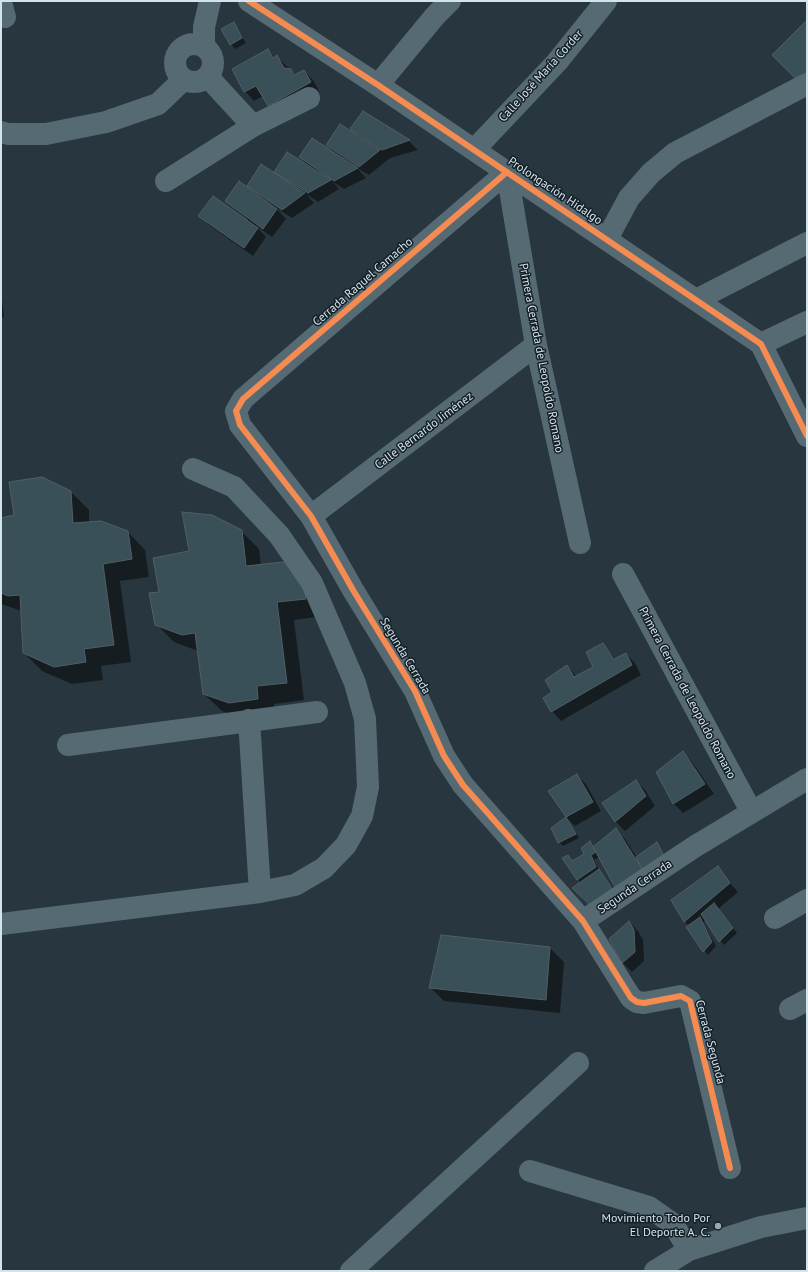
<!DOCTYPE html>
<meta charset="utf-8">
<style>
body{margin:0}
#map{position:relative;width:808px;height:1272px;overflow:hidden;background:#28373f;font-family:"PT Sans",sans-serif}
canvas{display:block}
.frame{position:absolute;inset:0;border:2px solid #d4e4ed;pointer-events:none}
</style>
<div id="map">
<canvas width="808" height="1272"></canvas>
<div class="frame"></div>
</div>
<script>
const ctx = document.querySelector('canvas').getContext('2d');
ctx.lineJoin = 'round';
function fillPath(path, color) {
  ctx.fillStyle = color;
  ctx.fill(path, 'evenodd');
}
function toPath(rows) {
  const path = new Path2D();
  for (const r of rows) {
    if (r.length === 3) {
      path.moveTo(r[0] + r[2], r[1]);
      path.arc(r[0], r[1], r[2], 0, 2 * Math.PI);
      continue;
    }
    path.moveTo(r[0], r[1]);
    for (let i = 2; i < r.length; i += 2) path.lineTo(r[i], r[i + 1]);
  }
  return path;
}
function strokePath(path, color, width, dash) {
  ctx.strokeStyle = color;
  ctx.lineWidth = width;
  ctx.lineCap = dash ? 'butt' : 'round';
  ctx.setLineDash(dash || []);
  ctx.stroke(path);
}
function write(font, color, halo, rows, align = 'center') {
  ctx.font = font + ' "PT Sans",sans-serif';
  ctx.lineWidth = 3;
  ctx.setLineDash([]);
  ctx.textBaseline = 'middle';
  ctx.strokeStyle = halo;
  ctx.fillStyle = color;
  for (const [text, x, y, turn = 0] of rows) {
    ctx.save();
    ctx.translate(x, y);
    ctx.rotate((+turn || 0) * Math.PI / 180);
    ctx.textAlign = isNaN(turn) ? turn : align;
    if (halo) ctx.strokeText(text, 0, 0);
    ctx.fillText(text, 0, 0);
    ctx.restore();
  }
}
fillPath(toPath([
 [233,24,246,43,235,49,231,44],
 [268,50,275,58,277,57,296,75,304,71,313,80,319,91,278,115,268,106,263,96,254,101,245,91,233,70],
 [363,112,409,141,418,150,390,158,369,175,357,168,366,178,344,189,333,182,339,189,318,202,306,194,314,203,292,218,275,207,286,219,272,237,255,225,266,237,253,256,209,225,200,216,247,221,248,219,226,201,255,194,248,186,281,178,276,172,309,166,300,157,336,155,327,145,359,136,352,129],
 [1,290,4,317,1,317],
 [71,492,89,510,89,523,128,532,145,550,149,577,120,581,131,662,101,666,103,680,72,684,42,671,24,653,22,611,1,604,1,519,16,516],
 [241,531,259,549,261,566,283,563,323,616,294,620,304,700,274,704,275,717,247,720,222,711,204,694,198,651,174,642,156,624,161,593,191,552],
 [603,644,616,659,626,654,635,663,641,675,561,721,552,711,553,693,567,666,577,677,594,667],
 [683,753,692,762,714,794,683,813,674,804,657,772],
 [577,775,586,784,601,811,575,826,567,818,579,838,563,846,559,842,553,828,567,817,549,791],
 [636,781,645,790,655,806,625,831,616,822,603,804],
 [616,830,625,839,637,858,657,844,668,861,647,873,599,857,594,860,600,872,622,900,581,883,578,879,568,856,573,862,585,854,590,843,594,848],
 [717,868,738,892,718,909,737,933,724,945,706,920,703,922,716,946,708,955,685,921],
 [629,922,638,931,643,940,644,961,632,972,623,963,610,939],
 [441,936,550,948,564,962,560,1013,444,1001,430,987]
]), '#0007');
const building = toPath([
 [807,20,807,82,803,86,772,55,807,20],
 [234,22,242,38,230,45,221,29,234,22],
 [268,49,273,58,277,55,284,68,291,69,294,75,304,70,311,82,268,106,256,86,244,92,232,69,268,49],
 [363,111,410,140,382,150,350,129,363,111],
 [340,124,380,150,359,167,326,145,340,124],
 [312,138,358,168,334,181,299,157,312,138],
 [287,152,331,180,308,193,274,172,287,152],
 [261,164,305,193,282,210,247,186,261,164],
 [239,181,277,209,263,229,225,201,239,181],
 [213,196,258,228,244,248,198,216,213,196],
 [42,477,71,491,73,523,101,521,128,531,132,559,103,564,114,645,84,649,86,662,54,667,23,653,20,595,8,596,1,593,1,518,14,515,9,482,42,477],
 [182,512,212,515,242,530,246,566,283,562,302,569,306,599,277,602,287,683,257,686,258,699,229,703,203,694,195,633,182,635,155,625,149,593,159,592,153,558,189,551,182,512],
 [603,643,614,659,626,653,632,665,551,712,543,698,552,692,545,680,567,665,574,677,593,667,586,652,603,643],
 [683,751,705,784,673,804,656,772,683,751],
 [577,774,593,802,566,817,548,791,577,774],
 [636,780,646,796,615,822,602,803,636,780],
 [566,817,576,834,558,843,551,828,566,817],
 [616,828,642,869,616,889,593,847,616,828],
 [590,841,596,852,591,855,596,867,577,880,562,858,568,855,572,861,584,854,581,848,590,841],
 [657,842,664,856,642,869,636,857,657,842],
 [718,866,730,883,684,922,671,900,718,866],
 [599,869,613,890,591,906,572,888,599,869],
 [714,903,733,928,719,942,701,914,714,903],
 [700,917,712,942,703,952,686,927,700,917],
 [629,921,634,930,635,952,622,963,609,939,629,921],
 [441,935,550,947,546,1000,429,988,441,935]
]);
fillPath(building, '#395058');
strokePath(building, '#525e64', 1);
strokePath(toPath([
 [249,1,378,85,761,344,807,436],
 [1,2,5,17],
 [194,63,19],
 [204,47,204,27,210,1],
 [208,77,253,126],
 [378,85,435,16,450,1],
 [1,132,8,134,46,134,106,122,158,104,183,80],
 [474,150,557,62,606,1],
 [507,172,243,399,236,411,240,425,311,516,353,590,415,691,444,756,463,785,583,921,631,998,637,1002,644,1003,681,996,690,1001,730,1168],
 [507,172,536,345,580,543],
 [166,181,253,126,309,98],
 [607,239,629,198,651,173,675,153,807,84],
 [696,300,807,243],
 [761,344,807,322],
 [311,516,536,345],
 [623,574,751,811],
 [249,720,260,892],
 [68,745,317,712],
 [775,918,807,900],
 [583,921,694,847,807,779],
 [1,924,260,892,295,885,324,868,346,845,362,816,368,787,365,719,355,683,312,583,279,535,234,487,193,469],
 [790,1009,807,1000],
 [530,1171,649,1207,673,1224,689,1250],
 [351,1271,578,1063],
 [655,1271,689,1250,761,1227,807,1218]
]), '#566a74', 22);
strokePath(toPath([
 [249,1,378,85,761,344,807,436],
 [507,172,243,399,236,411,240,425,311,516,353,590,415,691,444,756,463,785,583,921,631,998,637,1002,644,1003,681,996,690,1001,730,1168]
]), '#f68b52', 6);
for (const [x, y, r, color] of [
 [718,1226,4,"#98a7b0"]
]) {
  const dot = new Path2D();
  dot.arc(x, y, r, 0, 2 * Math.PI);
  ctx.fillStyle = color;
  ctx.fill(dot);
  strokePath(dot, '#141f26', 1.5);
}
write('12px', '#d4e4ed', '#141f26', [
 ["Calle José María Corder",541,76,-48],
 ["Prolongación Hidalgo",555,191,34],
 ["Cerrada Raquel Camacho",363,282,-41],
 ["Primera Cerrada de Leopoldo Romano",541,358,79],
 ["Calle Bernardo Jiménez",424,431,-37],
 ["Segunda Cerrada",405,656,59],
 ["Primera Cerrada de Leopoldo Romano",687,693,62],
 ["Segunda Cerrada",635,887,-34],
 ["Cerrada Segunda",710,1042,75]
]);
write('12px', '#d4e4ed', '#141f26', [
 ["Movimiento Todo Por",710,1219],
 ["El Deporte A. C.",710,1233]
], 'right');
</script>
